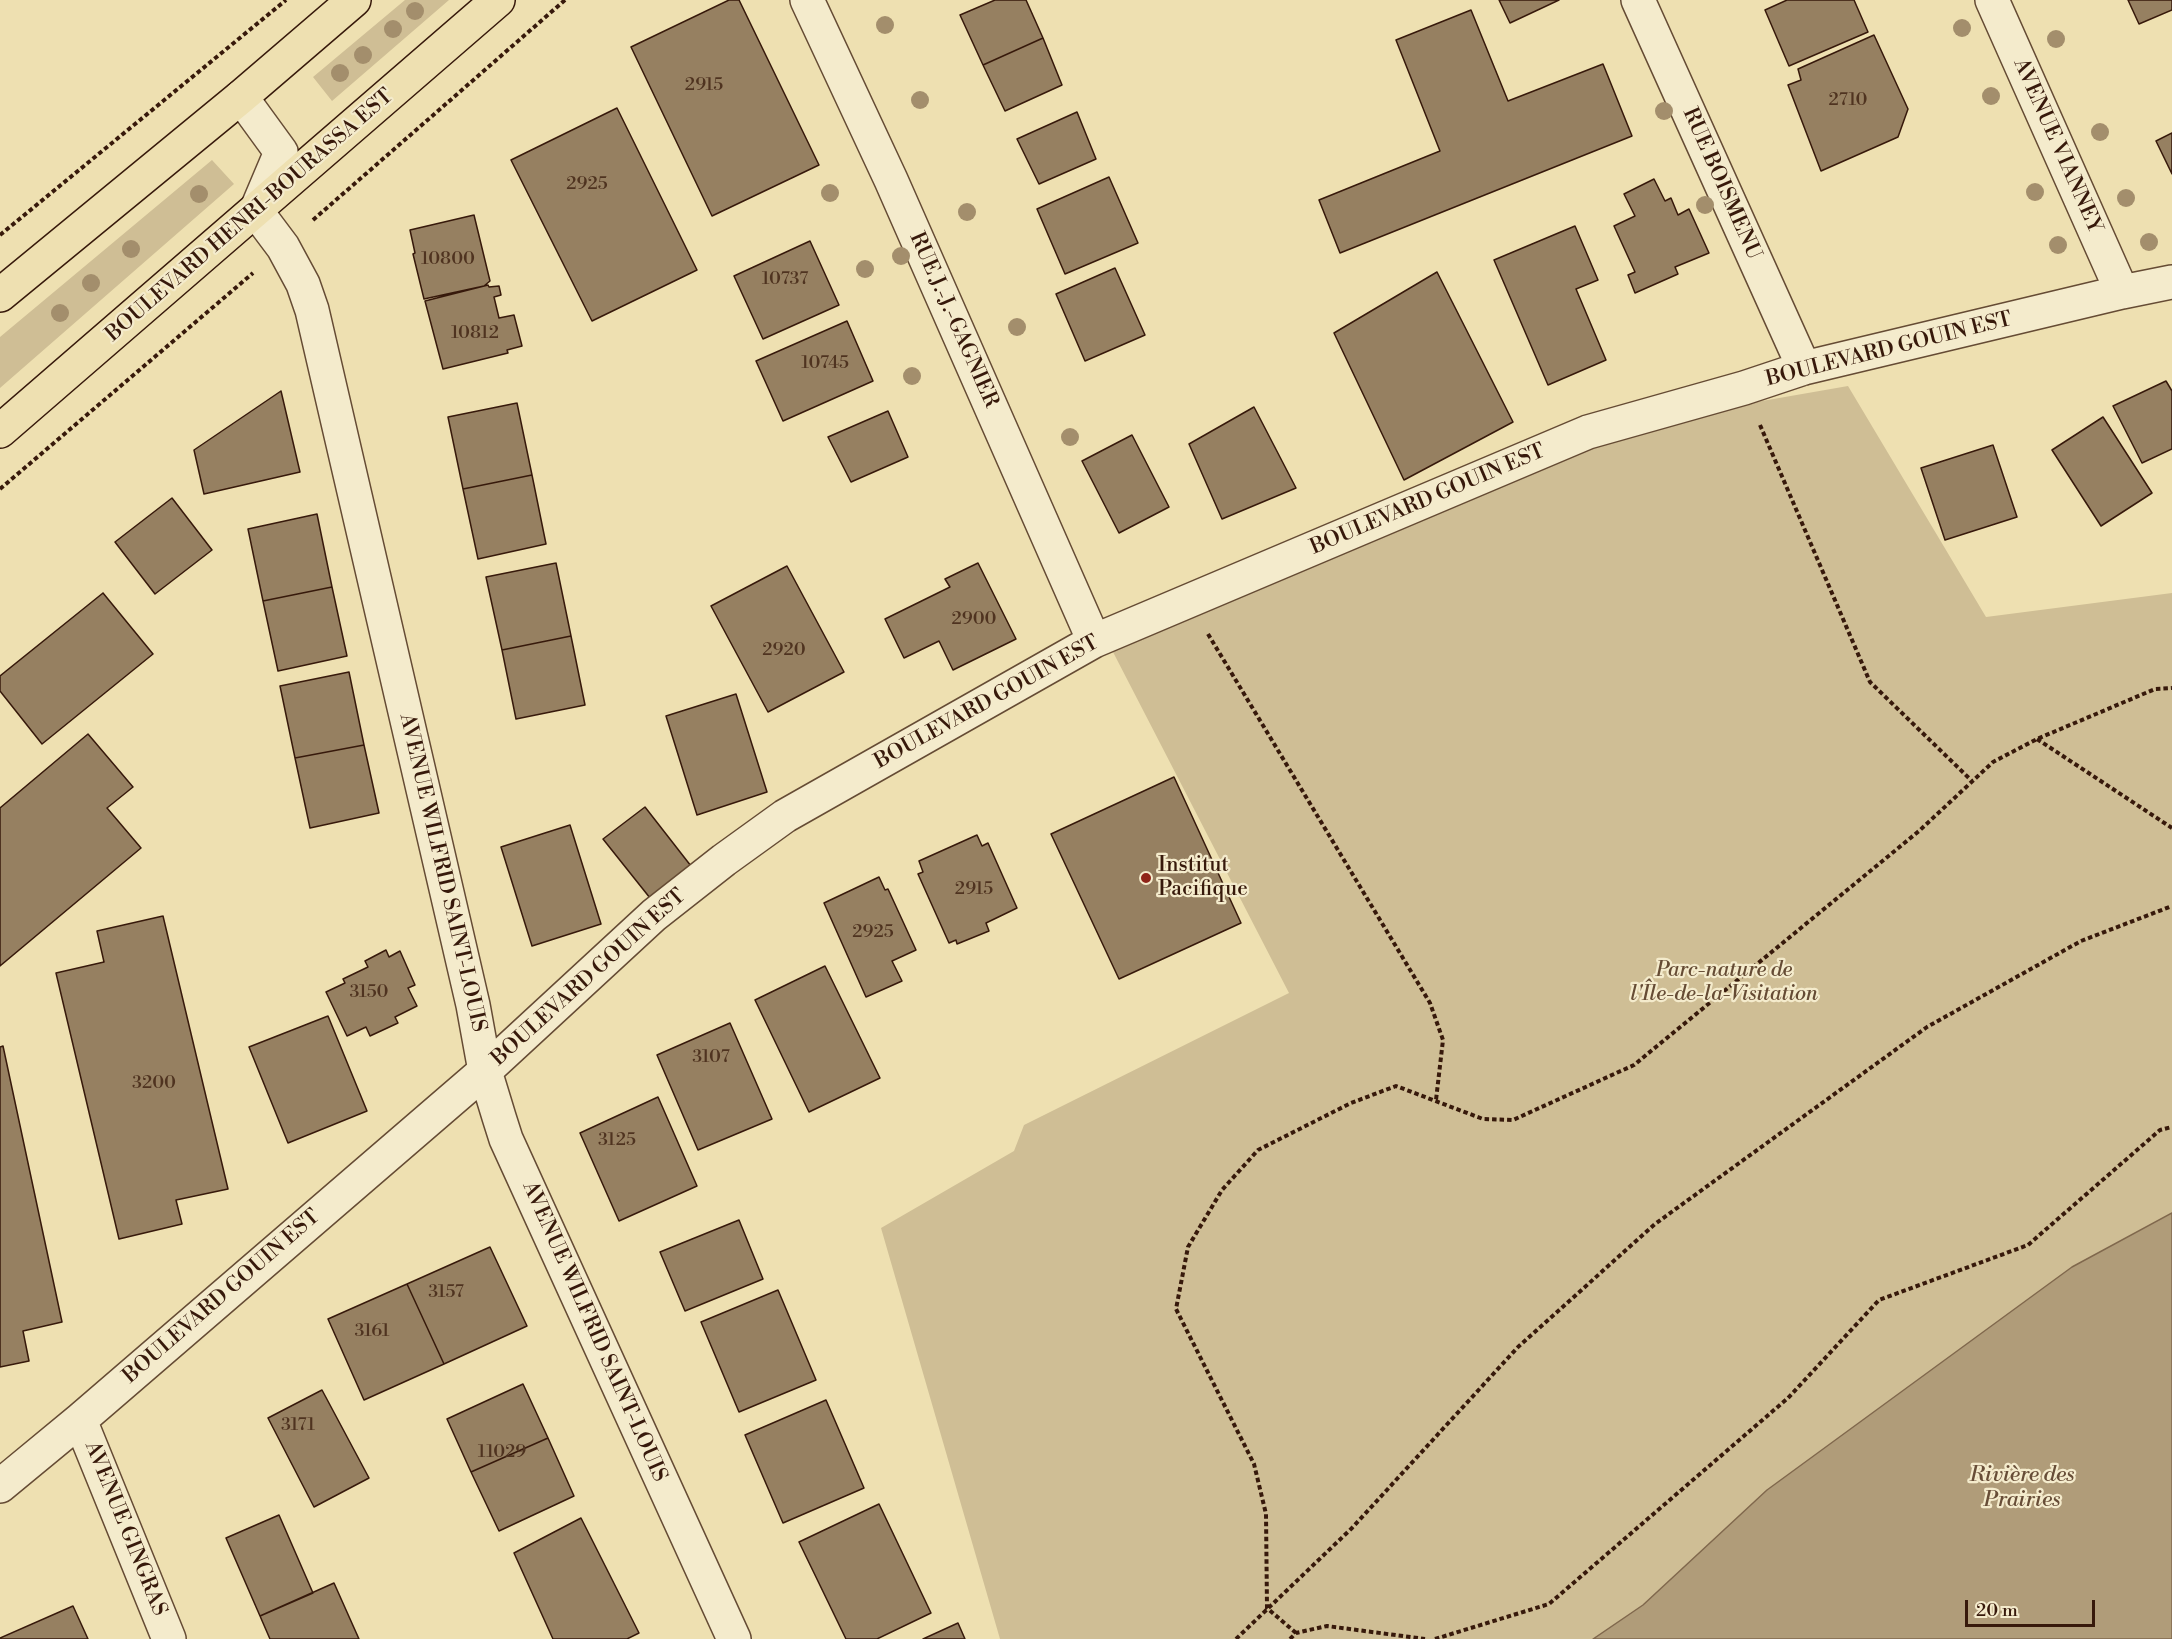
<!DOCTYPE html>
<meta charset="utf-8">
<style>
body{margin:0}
#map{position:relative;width:2172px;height:1639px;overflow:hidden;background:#eee0b1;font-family:"Libre Bodoni",serif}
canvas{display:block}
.scale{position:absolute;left:1965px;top:1600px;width:130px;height:27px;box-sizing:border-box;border:3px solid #37190b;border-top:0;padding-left:8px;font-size:18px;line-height:21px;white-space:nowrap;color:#37190b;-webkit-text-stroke:4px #f4ebcc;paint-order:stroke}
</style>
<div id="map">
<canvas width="2172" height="1639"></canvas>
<div class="scale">20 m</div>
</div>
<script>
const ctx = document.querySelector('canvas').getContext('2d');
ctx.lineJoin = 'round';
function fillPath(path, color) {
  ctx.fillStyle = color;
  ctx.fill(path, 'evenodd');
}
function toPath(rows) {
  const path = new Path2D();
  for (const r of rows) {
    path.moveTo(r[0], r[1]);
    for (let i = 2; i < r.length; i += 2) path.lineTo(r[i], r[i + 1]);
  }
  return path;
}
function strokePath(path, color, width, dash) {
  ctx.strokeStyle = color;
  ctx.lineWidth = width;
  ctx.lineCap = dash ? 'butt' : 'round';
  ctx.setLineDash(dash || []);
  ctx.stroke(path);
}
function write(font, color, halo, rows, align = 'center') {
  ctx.font = font + ' "Libre Bodoni",serif';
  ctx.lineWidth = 4.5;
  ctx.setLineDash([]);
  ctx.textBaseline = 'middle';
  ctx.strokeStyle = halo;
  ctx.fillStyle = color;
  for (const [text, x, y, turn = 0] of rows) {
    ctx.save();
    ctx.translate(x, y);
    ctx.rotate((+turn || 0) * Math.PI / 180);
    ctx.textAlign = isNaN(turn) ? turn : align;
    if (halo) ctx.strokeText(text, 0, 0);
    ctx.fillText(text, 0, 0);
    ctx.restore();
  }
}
fillPath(toPath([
 [405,0,449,0,332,101,313,77],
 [212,160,234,184,0,388,0,337],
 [1848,386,1986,617,2172,593,2172,1213,2072,1267,1767,1490,1643,1605,1593,1639,1000,1639,881,1228,1014,1151,1024,1125,1289,993,1113,652,1613,427]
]), '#cfbe95');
const water = toPath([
 [2172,1213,2172,1639,1593,1639,1643,1605,1767,1490,2072,1267,2172,1213]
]);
fillPath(water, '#b09c79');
strokePath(water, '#80684d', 1.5);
const building = toPath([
 [729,0,739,0,819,165,712,216,631,47,729,0],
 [995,0,1026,0,1043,38,983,65,960,15,995,0],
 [1499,0,1559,0,1510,23,1499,0],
 [1787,0,1854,0,1868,32,1789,66,1765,10,1787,0],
 [2128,0,2172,0,2172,10,2139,24,2128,0],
 [1471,10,1508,101,1603,64,1632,136,1340,253,1319,200,1440,151,1396,40,1471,10],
 [1874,35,1908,109,1898,137,1821,171,1788,85,1801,80,1798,69,1874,35],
 [1043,38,1062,85,1005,111,983,65,1043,38],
 [617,108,697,270,592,321,511,160,617,108],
 [1077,112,1096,159,1039,184,1017,139,1077,112],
 [2172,133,2172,174,2156,141,2172,133],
 [1109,177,1138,243,1065,274,1037,209,1109,177],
 [1654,179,1665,201,1671,198,1678,215,1689,209,1709,253,1675,267,1678,274,1635,293,1628,275,1635,272,1614,226,1635,216,1624,194,1654,179],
 [474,215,490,281,484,286,424,299,413,254,415,253,410,230,474,215],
 [1575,226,1598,280,1576,289,1606,360,1548,385,1494,260,1575,226],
 [810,241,839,305,763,339,734,276,810,241],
 [1115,268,1145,335,1085,361,1056,294,1115,268],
 [1437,272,1513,422,1404,480,1334,333,1437,272],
 [488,285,489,287,499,286,501,295,494,297,499,318,514,315,522,346,507,350,508,353,443,369,425,301,488,285],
 [847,321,873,381,783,421,756,361,847,321],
 [2166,381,2172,391,2172,449,2142,463,2113,406,2166,381],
 [281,391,300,472,204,494,194,450,281,391],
 [517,403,532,475,463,489,448,417,517,403],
 [1254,407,1296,488,1222,519,1189,444,1254,407],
 [888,411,908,457,851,482,828,437,888,411],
 [2103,417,2152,493,2101,526,2052,450,2103,417],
 [1132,435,1169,507,1119,533,1082,461,1132,435],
 [1993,445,2017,517,1945,540,1921,468,1993,445],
 [532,475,546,544,478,559,463,489,532,475],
 [172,498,212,550,155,594,115,542,172,498],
 [317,514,332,587,263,601,248,529,317,514],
 [556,563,571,636,502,650,486,577,556,563],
 [978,563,1016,639,953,670,939,641,904,658,885,619,950,587,945,579,978,563],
 [787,566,844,672,768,712,711,606,787,566],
 [332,587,347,656,278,671,263,601,332,587],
 [103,593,153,654,42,744,0,691,0,676,103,593],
 [571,636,585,705,516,719,502,650,571,636],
 [349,672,364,745,295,758,280,686,349,672],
 [736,694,767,792,697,815,666,716,736,694],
 [88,734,133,787,107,808,141,848,0,966,0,808,88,734],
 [364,745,379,813,310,828,295,758,364,745],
 [1174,777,1241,923,1119,979,1051,834,1174,777],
 [645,807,698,875,658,908,603,839,645,807],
 [570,825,601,924,532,946,501,847,570,825],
 [977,835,982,846,988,843,1017,908,986,923,989,931,957,944,956,940,949,943,918,874,923,872,919,861,977,835],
 [879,877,885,890,888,889,916,950,892,961,902,981,866,997,824,903,879,877],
 [163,916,228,1189,176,1200,182,1224,119,1239,56,973,104,962,97,931,163,916],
 [386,950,389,957,400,951,415,985,408,988,417,1006,395,1017,398,1023,370,1036,366,1027,347,1036,326,992,345,983,343,979,368,967,365,961,386,950],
 [825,966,880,1078,809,1112,755,1000,825,966],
 [328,1016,367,1111,288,1143,249,1047,328,1016],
 [730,1023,772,1119,698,1150,657,1055,730,1023],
 [3,1046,62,1322,23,1331,29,1361,0,1367,0,1047,3,1046],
 [658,1097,697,1186,619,1221,580,1133,658,1097],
 [739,1220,763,1279,685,1311,660,1252,739,1220],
 [490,1247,527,1326,444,1364,407,1284,490,1247],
 [407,1284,444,1364,364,1400,328,1319,407,1284],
 [778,1290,816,1380,739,1412,701,1322,778,1290],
 [523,1384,548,1438,471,1472,447,1419,523,1384],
 [322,1390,369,1478,314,1507,268,1418,322,1390],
 [826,1400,864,1488,783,1523,745,1435,826,1400],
 [548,1438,574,1496,499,1531,471,1472,548,1438],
 [879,1504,931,1613,877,1639,846,1639,799,1542,879,1504],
 [279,1515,313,1593,260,1616,226,1538,279,1515],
 [581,1518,639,1633,627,1639,553,1639,514,1553,581,1518],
 [334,1583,359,1639,270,1639,260,1616,334,1583],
 [73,1606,88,1639,0,1639,0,1638,73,1606],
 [958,1623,965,1639,923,1639,958,1623]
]);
fillPath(building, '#968061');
strokePath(building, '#37190b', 1.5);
const minor = toPath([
 [807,0,891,180,1094,641],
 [1638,0,1804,368],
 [1992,0,2122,292],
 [241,97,281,152,256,211,283,247,303,284,312,310,473,1005,485,1071,499,1117,506,1139,734,1639],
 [80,1420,169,1639],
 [0,1486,80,1420,485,1071,654,915,724,860,785,816,1094,641,1588,432,1744,388,1804,368,2122,292,2172,282]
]);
const major = toPath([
 [0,295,241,97,354,0],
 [0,431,498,0]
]);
strokePath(minor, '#654b34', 36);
strokePath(major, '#37190b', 36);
strokePath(toPath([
 [313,220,565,0],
 [0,235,286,0],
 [1760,425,1870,682,1972,781],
 [0,489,253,273],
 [1208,634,1430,1003,1443,1040,1436,1100],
 [2037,739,2172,828],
 [1296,1633,1267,1608,1266,1514,1254,1464,1176,1309,1188,1247,1222,1190,1258,1150,1351,1103,1396,1086,1483,1119,1513,1120,1634,1065,1919,831,1993,762,2037,739,2155,689,2172,688],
 [1236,1639,1352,1528,1518,1347,1655,1224,1927,1027,2081,941,2172,906],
 [1290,1639,1296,1633,1327,1626,1425,1639],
 [1435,1639,1549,1604,1788,1398,1879,1300,2028,1245,2160,1130,2172,1127]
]), '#37190b', 4, [4.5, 3]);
strokePath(minor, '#f4ebcc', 33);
strokePath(major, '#eee0b1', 33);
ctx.fillStyle = '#a38e6c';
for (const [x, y] of [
 [415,11],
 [885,25],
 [1962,28],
 [393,29],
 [2056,39],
 [363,55],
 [340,73],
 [1991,96],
 [920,100],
 [1664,111],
 [2100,132],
 [2035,192],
 [830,193],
 [199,194],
 [2126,198],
 [1705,205],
 [967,212],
 [2149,242],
 [2058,245],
 [131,249],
 [901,256],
 [865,269],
 [91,283],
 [60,313],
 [1017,327],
 [912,376],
 [1070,437]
]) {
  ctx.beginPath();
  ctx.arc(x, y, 9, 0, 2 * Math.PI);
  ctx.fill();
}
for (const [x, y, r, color] of [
 [1146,878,6,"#8f2418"]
]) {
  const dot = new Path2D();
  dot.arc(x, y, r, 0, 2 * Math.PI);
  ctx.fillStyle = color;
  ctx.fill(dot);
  strokePath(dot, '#f4ebcc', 2);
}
write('18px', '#4f3320', null, [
 ["2915",704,86],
 ["2710",1848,101],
 ["2925",587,185],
 ["10800",448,260],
 ["10737",785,280],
 ["10812",475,334],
 ["10745",825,364],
 ["2900",974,620],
 ["2920",784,651],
 ["2915",974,890],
 ["2925",873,933],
 ["3150",369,993],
 ["3107",711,1058],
 ["3200",154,1084],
 ["3125",617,1141],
 ["3157",446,1293],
 ["3161",372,1332],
 ["3171",298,1426],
 ["11029",502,1453]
]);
write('21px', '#37190b', '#f4ebcc', [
 ["AVENUE VIANNEY",2057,146,66],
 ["RUE BOISMENU",1721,184,66],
 ["BOULEVARD HENRI-BOURASSA EST",250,216,-41],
 ["RUE J.-J.-GAGNIER",953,320,66],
 ["BOULEVARD GOUIN EST",1889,350,-14],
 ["BOULEVARD GOUIN EST",1428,500,-23],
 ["BOULEVARD GOUIN EST",987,703,-29],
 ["AVENUE WILFRID SAINT-LOUIS",442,873,77],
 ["BOULEVARD GOUIN EST",589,978,-42],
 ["BOULEVARD GOUIN EST",222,1297,-41],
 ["AVENUE WILFRID SAINT-LOUIS",594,1332,66],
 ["AVENUE GINGRAS",125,1529,68]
]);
write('21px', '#37190b', '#f4ebcc', [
 ["Institut",1158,866],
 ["Pacifique",1158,890]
], 'left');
write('italic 21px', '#654b34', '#f4ebcc', [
 ["Parc-nature de",1724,971],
 ["l'Île-de-la-Visitation",1724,995]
]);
write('italic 22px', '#674d37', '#f4ebcc', [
 ["Rivière des",2022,1476],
 ["Prairies",2022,1501]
]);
</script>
